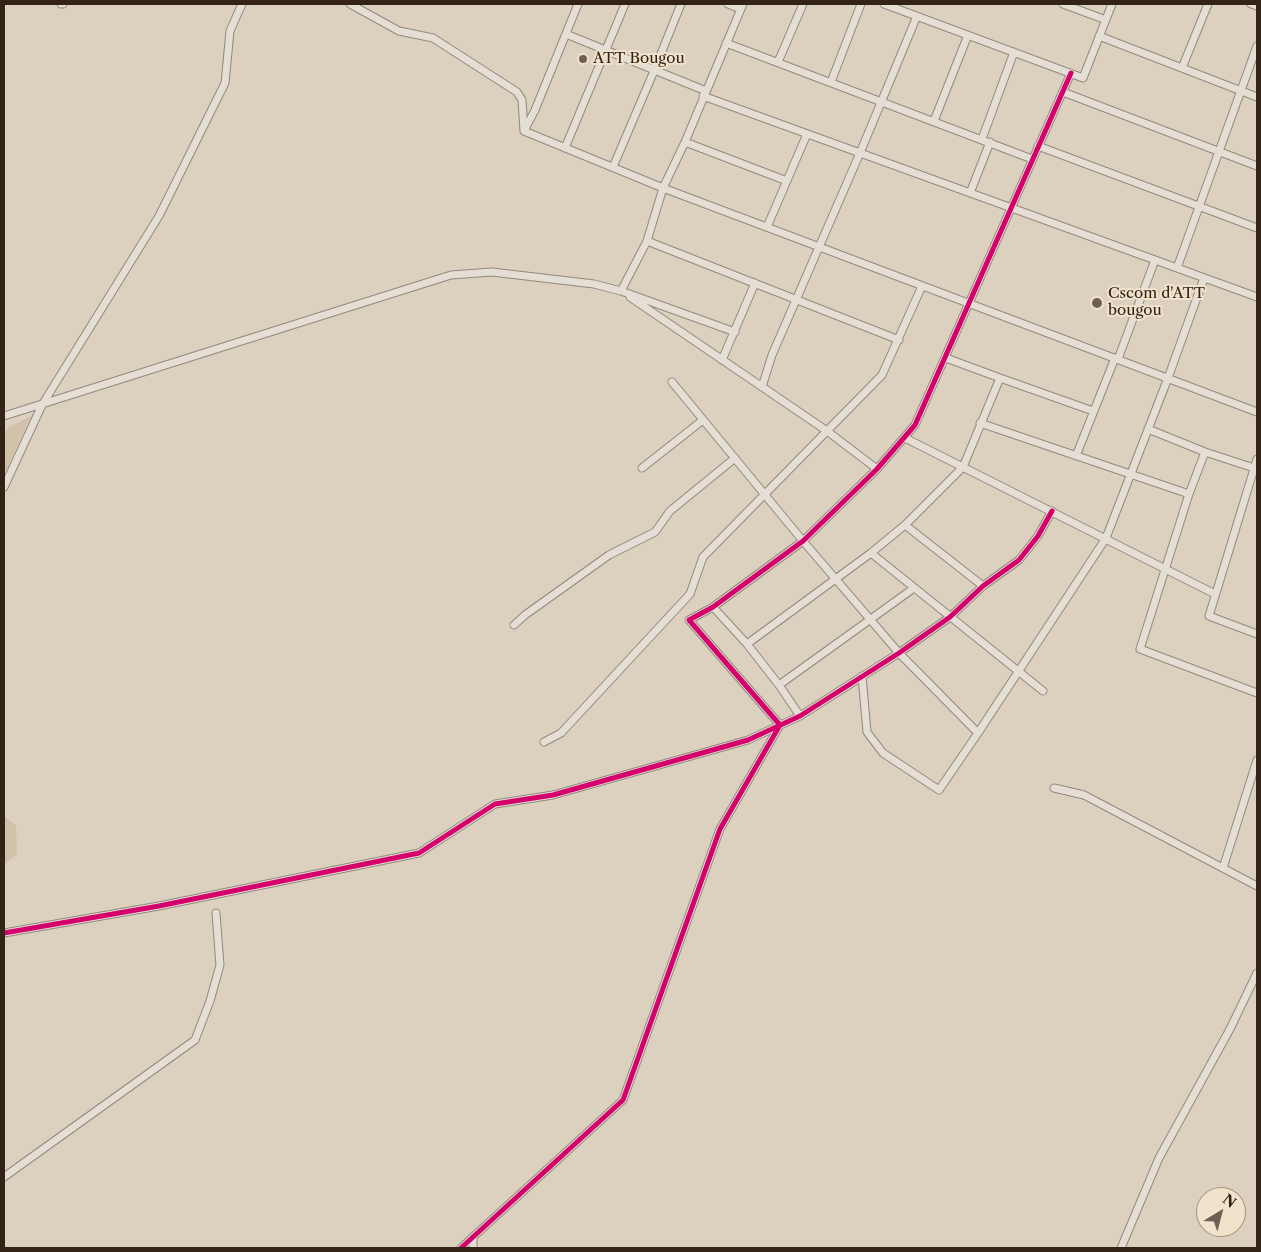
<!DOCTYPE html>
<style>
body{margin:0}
#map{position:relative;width:1261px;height:1252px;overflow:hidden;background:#dcd0be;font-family:"Libre Caslon Text",serif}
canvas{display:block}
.frame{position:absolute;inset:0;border:5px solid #322316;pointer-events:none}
.north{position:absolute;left:1196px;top:1187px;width:50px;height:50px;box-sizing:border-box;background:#f1e2cc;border:1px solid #a59683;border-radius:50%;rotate:37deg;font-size:14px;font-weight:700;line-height:20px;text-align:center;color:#322316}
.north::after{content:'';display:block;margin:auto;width:18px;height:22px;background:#6e6051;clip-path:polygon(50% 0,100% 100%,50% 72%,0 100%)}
</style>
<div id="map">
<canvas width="1261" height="1252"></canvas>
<div class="frame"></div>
<div class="north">N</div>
</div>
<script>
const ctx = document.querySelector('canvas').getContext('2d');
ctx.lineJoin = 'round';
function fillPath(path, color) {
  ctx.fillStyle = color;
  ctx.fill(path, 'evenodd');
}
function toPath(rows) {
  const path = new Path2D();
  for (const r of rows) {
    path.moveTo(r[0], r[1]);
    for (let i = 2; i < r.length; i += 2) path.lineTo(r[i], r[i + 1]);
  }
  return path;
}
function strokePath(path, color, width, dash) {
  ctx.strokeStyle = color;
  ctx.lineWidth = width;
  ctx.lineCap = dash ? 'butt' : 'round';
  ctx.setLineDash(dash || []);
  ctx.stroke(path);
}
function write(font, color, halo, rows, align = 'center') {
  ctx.font = font + ' "Libre Caslon Text",serif';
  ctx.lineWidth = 4;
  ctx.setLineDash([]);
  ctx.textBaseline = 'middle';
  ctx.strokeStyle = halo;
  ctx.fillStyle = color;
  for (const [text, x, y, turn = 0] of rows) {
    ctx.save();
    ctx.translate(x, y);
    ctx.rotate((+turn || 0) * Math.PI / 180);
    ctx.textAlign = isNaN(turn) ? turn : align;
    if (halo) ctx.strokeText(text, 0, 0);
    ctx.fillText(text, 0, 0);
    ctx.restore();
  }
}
fillPath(toPath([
 [31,416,4,475,4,433,9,427],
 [4,817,16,825,17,854,4,865]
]), '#d2c1a9');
const street = toPath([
 [61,4,63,4],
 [350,4,399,31,433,38,517,92,522,100,524,131,663,188,1257,412],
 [728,4,741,9],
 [884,4,1083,78,1112,4],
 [1063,4,1106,20],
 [1251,4,1257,6],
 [566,34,706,91],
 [1099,36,1257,97],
 [726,43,1032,159],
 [778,62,803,4],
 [1182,68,1208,4],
 [831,82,861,4],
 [1063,92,1257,166],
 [703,96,1257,297],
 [934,121,968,35],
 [524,131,535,110,578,4],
 [982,139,1014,52],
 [685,142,787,181],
 [1038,146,1257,228],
 [565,148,625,4],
 [613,167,654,71,681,4],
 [970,193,990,142],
 [767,227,807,134],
 [647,241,899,340],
 [1177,268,1257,46],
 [621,291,647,241,663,188,685,142,743,4],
 [630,297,827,431,877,469],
 [1118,359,1155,260],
 [722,360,755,283],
 [1000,378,1093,411],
 [672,382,803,541,899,653,978,733,939,790,883,753,867,732,862,676],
 [762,387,772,355,860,153,917,16],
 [4,416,451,275,492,272,594,284,621,291,735,332],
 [980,423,1189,494],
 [1148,429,1205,452,1254,468],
 [905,438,1215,594],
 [1205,452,1189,494,1140,649,1257,693],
 [1076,456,1115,358],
 [1257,459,1209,616,1257,634],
 [642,468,703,420],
 [4,487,42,405,159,216,225,83,230,31,242,4],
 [905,525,983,586],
 [871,553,1043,691],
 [713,607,747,644,779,685,800,716],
 [514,625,525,615,609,555,655,532,670,511,735,458],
 [747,644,871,553,905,525,963,467,1000,378,946,358],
 [779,685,914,588],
 [978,733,1106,538,1168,378,1204,278],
 [544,742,561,733,690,594,703,557,882,375,922,286],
 [1054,788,1084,795,1257,886],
 [1223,868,1257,760],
 [4,933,159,906,419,853,495,804,553,795,748,740,800,716,899,653,950,617,983,586,1019,560,1038,536,1052,511],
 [4,1177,195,1040,210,1001,220,965,216,913],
 [473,1238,473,1248],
 [461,1248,623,1100,720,829,780,725,689,620,713,607,803,541,877,469,915,425,1071,73],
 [1121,1248,1159,1158,1230,1029,1257,973]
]);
strokePath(street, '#92897d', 9);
strokePath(street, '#e4ded4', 7);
strokePath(toPath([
 [4,933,159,906,419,853,495,804,553,795,748,740,800,716,899,653,950,617,983,586,1019,560,1038,536,1052,511],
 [461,1248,623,1100,720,829,780,725,689,620,713,607,803,541,877,469,915,425,1071,73]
]), '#d6006c', 5);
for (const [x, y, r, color] of [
 [583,59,5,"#6e6051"],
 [1097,303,6,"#6e6051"]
]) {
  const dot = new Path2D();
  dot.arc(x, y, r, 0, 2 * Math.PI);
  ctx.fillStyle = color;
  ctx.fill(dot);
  strokePath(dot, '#f1e2cc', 2);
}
write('15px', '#322316', '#f1e2cc', [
 ["ATT Bougou",593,59],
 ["Cscom d'ATT",1108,294],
 ["bougou",1108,311]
], 'left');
</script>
